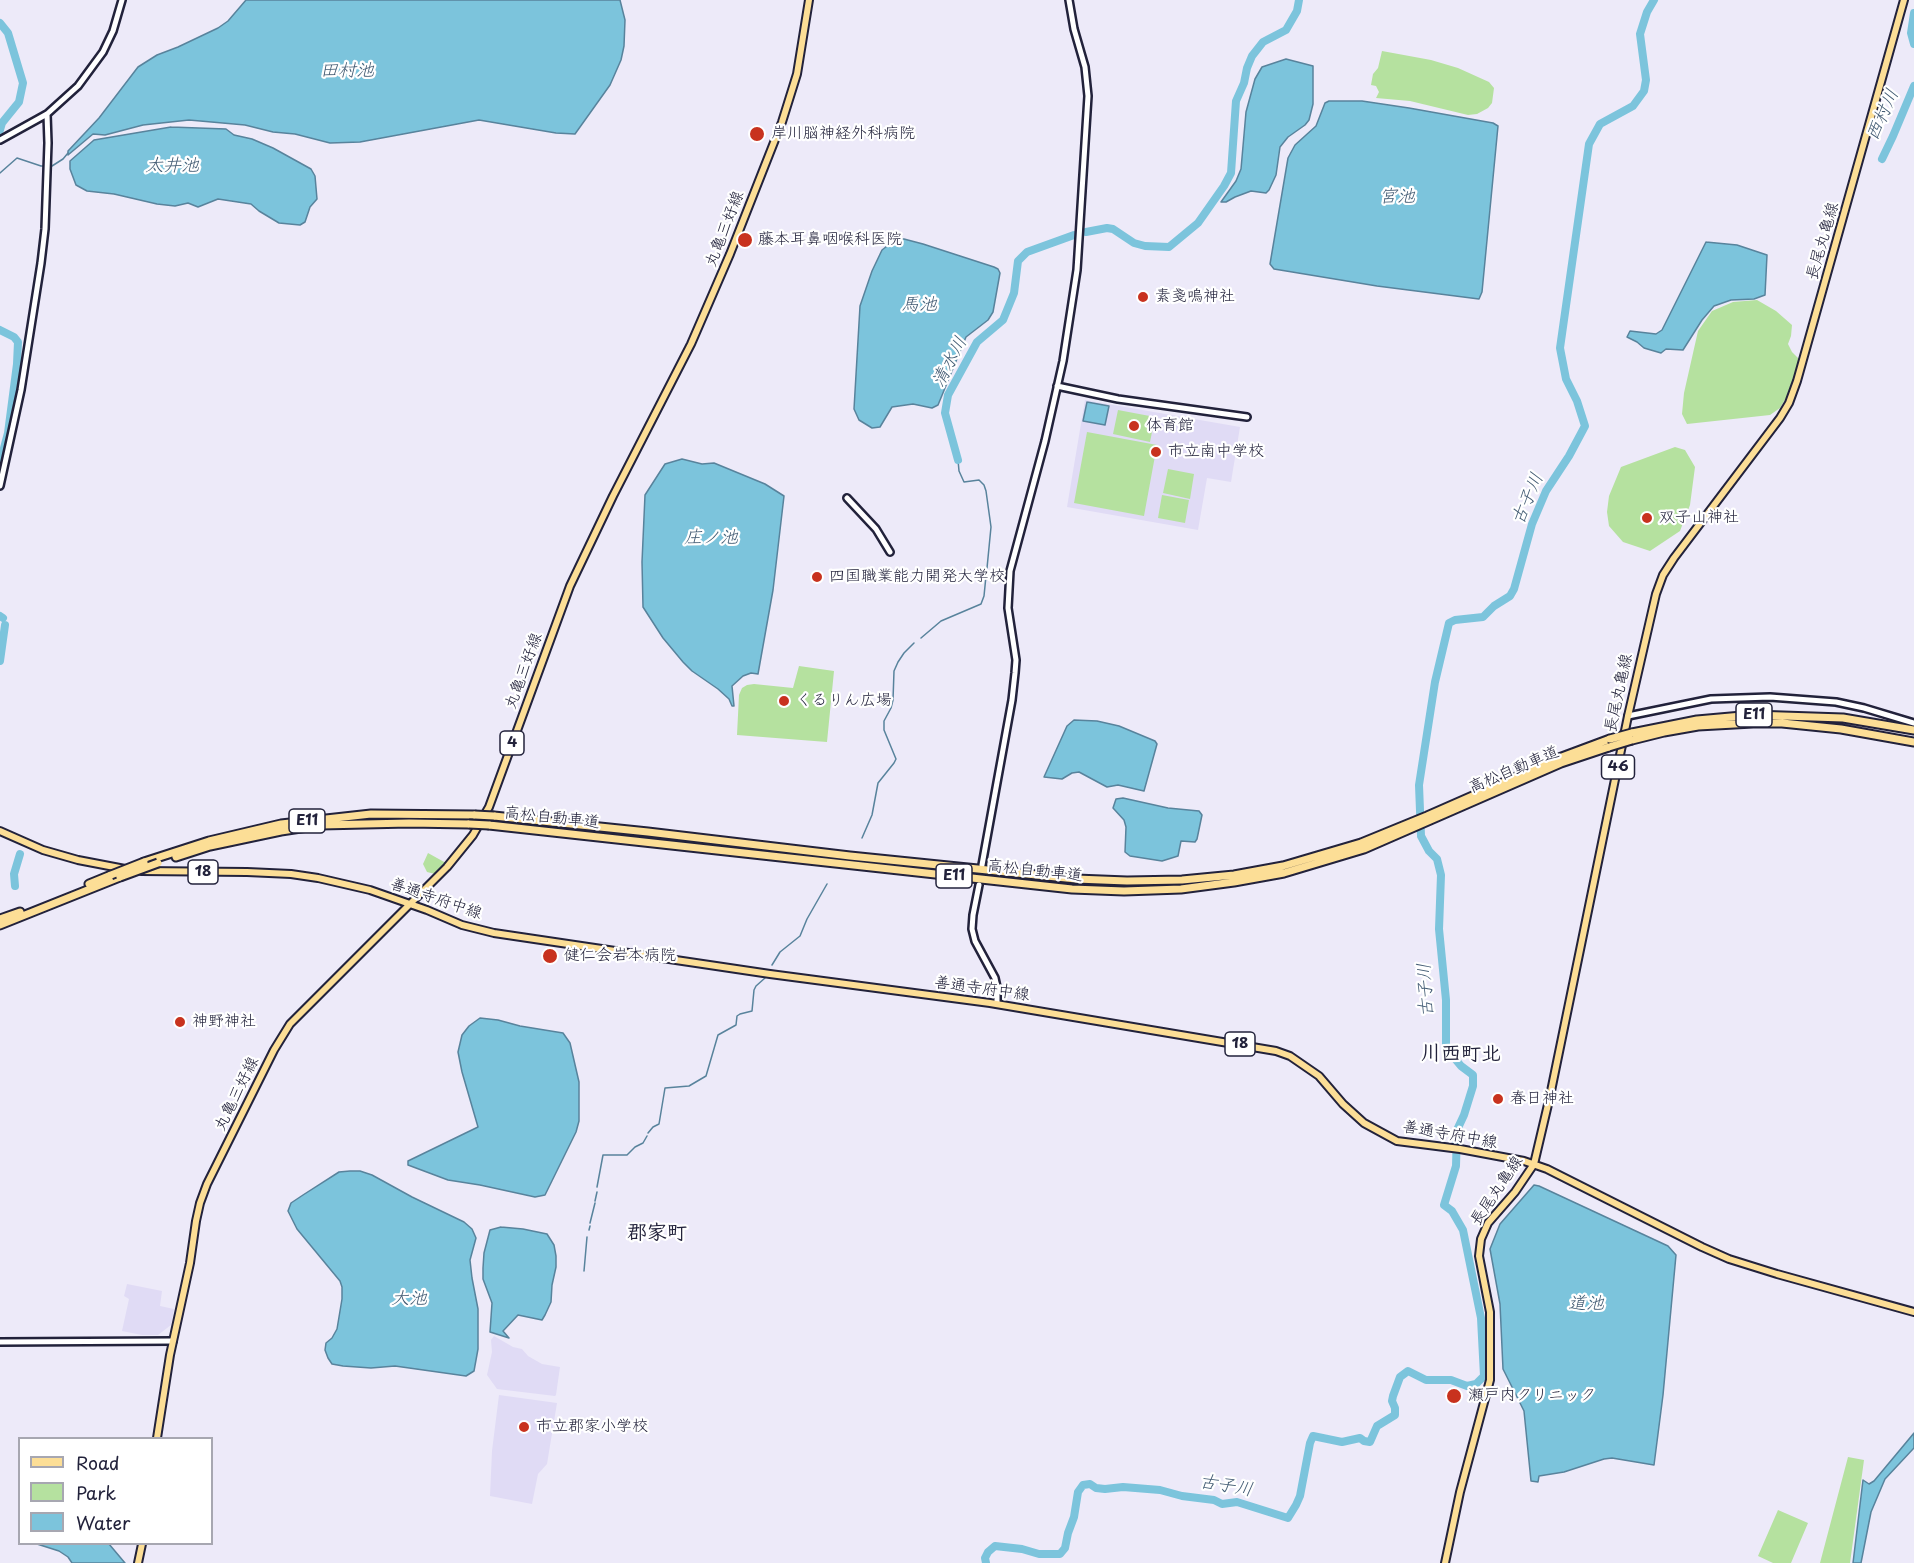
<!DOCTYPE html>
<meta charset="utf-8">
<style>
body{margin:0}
#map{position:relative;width:1914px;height:1563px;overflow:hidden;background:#edeaf9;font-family:"Playpen Sans",sans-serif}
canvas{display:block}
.legend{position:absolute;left:18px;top:1437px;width:195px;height:108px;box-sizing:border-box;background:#fff;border:2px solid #a7a7b1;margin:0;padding:8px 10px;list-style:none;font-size:18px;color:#22223b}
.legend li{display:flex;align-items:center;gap:12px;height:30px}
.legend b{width:30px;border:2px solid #a7a7b1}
</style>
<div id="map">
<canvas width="1914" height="1563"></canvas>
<ul class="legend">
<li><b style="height:8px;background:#fcde96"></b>Road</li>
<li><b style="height:16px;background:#b5e19f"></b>Park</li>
<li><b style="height:16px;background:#7cc4dc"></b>Water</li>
</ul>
</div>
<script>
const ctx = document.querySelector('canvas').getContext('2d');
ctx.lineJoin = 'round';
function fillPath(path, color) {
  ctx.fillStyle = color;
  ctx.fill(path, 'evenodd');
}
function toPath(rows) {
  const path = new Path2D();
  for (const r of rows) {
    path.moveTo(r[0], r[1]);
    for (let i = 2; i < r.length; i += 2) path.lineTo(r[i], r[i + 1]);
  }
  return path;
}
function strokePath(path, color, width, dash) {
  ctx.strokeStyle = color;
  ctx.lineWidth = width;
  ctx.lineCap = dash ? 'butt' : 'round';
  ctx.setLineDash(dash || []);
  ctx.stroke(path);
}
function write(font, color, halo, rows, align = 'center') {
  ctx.font = font + ' "Playpen Sans","Klee One",sans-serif';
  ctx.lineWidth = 4.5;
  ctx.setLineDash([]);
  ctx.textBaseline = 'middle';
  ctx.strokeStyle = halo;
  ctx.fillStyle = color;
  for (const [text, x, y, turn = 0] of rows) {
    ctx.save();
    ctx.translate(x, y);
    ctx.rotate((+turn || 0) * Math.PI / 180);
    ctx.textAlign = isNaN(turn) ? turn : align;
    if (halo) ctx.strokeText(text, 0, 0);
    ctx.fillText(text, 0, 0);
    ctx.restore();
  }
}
fillPath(toPath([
 [1085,400,1240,427,1231,482,1207,478,1198,530,1067,507],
 [127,1284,162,1291,160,1306,174,1309,171,1325,158,1335,142,1335,122,1331,129,1299,124,1296],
 [494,1336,513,1347,522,1349,528,1356,542,1364,560,1367,556,1395,555,1396,497,1389,487,1375,492,1352,491,1340],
 [499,1395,557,1403,547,1464,538,1474,532,1504,490,1496,492,1451]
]), '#e0dbf5');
fillPath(toPath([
 [1382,51,1431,60,1458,68,1489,82,1494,88,1492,103,1488,108,1477,114,1468,115,1410,101,1376,98,1379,92,1376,86,1371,85,1373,74,1378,68],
 [1757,300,1776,311,1792,325,1791,336,1788,344,1792,352,1800,360,1786,398,1780,408,1770,415,1687,424,1682,414,1684,393,1698,331,1712,311,1733,302],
 [1118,410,1155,417,1150,442,1113,434],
 [1087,432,1157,445,1144,516,1074,503],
 [1675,447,1685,450,1695,467,1690,505,1680,531,1650,551,1623,542,1609,526,1607,512,1609,496,1621,467],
 [1168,469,1194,474,1190,499,1163,493],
 [1162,495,1189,500,1185,523,1158,518],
 [799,666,834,671,827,742,737,735,739,695,742,688,747,685,754,684,793,688],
 [428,853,446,863,435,874,427,872,423,864],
 [1848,1457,1864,1460,1850,1563,1820,1563],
 [1778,1510,1808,1523,1791,1563,1773,1563,1758,1556]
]), '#b5e19f');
const water = toPath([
 [246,0,620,0,625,20,624,46,621,60,610,85,575,134,556,133,479,120,360,142,330,143,295,134,273,132,245,125,189,120,143,125,105,135,93,134,68,155,68,151,99,118,138,67,157,55,178,47,218,28,228,21,246,0],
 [1286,59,1313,66,1313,104,1309,120,1305,125,1288,137,1280,147,1276,175,1269,190,1266,193,1251,191,1235,197,1226,202,1221,202,1236,181,1241,169,1246,112,1255,79,1262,67,1286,59],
 [1329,101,1362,101,1409,108,1493,123,1498,126,1482,292,1479,299,1377,286,1274,269,1270,264,1288,158,1295,145,1316,126,1325,103,1329,101],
 [171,127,226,129,234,135,252,139,273,148,311,169,315,176,317,199,310,207,305,222,300,225,279,223,259,211,251,204,218,199,198,207,188,203,175,206,157,204,114,194,87,191,76,185,70,169,70,161,94,140,171,127],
 [896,239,904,239,923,244,994,267,998,269,1000,273,993,312,988,320,966,337,938,405,932,408,913,404,892,407,880,427,872,428,859,420,854,409,860,306,872,271,882,250,896,239],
 [1706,242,1737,245,1767,255,1765,295,1754,299,1731,300,1714,306,1702,320,1683,350,1666,349,1661,353,1644,348,1637,342,1627,337,1630,331,1656,334,1662,330,1706,242],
 [1087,402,1109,406,1105,425,1083,421,1087,402],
 [682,459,702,464,714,463,765,484,784,496,773,590,758,674,751,673,743,676,732,686,734,706,732,706,729,699,718,689,692,671,683,662,663,638,643,607,642,562,645,495,665,464,682,459],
 [1074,720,1097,721,1119,726,1155,741,1157,744,1144,791,1118,785,1107,787,1079,772,1072,773,1062,779,1044,777,1067,726,1074,720],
 [1123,798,1168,808,1199,811,1202,815,1197,839,1195,842,1181,841,1178,856,1162,861,1130,856,1125,852,1126,827,1124,820,1113,808,1116,799,1123,798],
 [480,1018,498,1020,520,1026,563,1033,570,1043,579,1082,579,1121,576,1132,545,1195,535,1197,480,1185,448,1180,408,1165,408,1161,478,1127,462,1072,458,1052,462,1035,469,1026,480,1018],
 [350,1171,360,1171,372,1175,412,1197,464,1222,472,1229,476,1238,470,1260,472,1278,478,1309,478,1349,474,1371,466,1376,395,1366,371,1368,343,1366,332,1364,328,1358,325,1350,326,1343,332,1338,337,1329,342,1299,342,1287,340,1281,297,1229,288,1211,291,1203,303,1195,339,1172,350,1171],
 [1534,1185,1539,1186,1668,1246,1676,1255,1663,1395,1654,1465,1612,1458,1604,1459,1564,1472,1539,1476,1538,1482,1531,1481,1524,1411,1503,1369,1500,1304,1490,1249,1500,1224,1534,1185],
 [501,1227,523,1229,547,1234,554,1245,556,1256,556,1267,552,1285,551,1302,545,1315,542,1320,518,1315,503,1331,509,1338,490,1332,492,1303,483,1279,483,1268,484,1253,490,1230,501,1227],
 [1914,1433,1914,1448,1885,1479,1871,1512,1861,1563,1853,1563,1863,1480,1869,1484,1874,1481,1914,1433],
 [37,1544,109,1544,125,1563,72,1563,68,1557,59,1551,37,1544]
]);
fillPath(water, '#7cc4dc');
strokePath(water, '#58839c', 1.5);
strokePath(toPath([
 [0,173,17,158,41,166,52,166,63,159,68,153],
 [958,460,959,471,964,482,979,480,984,485,986,491,991,527,987,568],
 [921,638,941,621,981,604,984,596,986,576],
 [862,838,872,815,878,783,894,763,896,759,884,730,884,721,891,708,893,700,894,671,898,662,904,653,914,643],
 [772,965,780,952,800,936,807,919,827,884],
 [648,1133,653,1127,659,1124,665,1088,689,1086,706,1076,718,1035,736,1025,737,1016,740,1014,752,1011,754,990,756,986,765,978],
 [597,1187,603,1155,627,1155,635,1147,643,1143,647,1136],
 [595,1201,597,1192],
 [590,1223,595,1203],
 [589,1230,590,1226],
 [584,1271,587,1237]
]), '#58839c', 1.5);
strokePath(toPath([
 [1914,13,1911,33,1914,44],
 [0,23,8,33,23,83,19,102,2,123,0,130],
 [1882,159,1893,136,1914,86],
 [1086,232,1107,228,1113,229,1134,243,1145,246,1169,247,1198,223,1224,186,1231,173,1236,101,1244,83,1247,68,1252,56,1263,42,1286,30,1297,11,1299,0],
 [0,330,14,337,18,342,17,364,8,433,0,463],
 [958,460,945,413,948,395,977,342,1003,320,1014,293,1018,261,1027,252,1074,235],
 [0,616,3,618],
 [0,661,5,625],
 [15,886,14,874,20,854],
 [986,1563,985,1558,988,1552,995,1546,1022,1549,1039,1554,1060,1554,1065,1548,1068,1533,1074,1517,1078,1492,1083,1485,1090,1484,1096,1488,1105,1489,1123,1487,1160,1490,1182,1496,1214,1500,1222,1504,1237,1502,1288,1518,1296,1505,1300,1496,1310,1443,1313,1436,1342,1442,1360,1438,1364,1441,1370,1442,1377,1426,1395,1415,1395,1408,1392,1401,1393,1396,1400,1377,1408,1371,1426,1380,1451,1380,1467,1386,1476,1384,1484,1376,1481,1318,1463,1230,1452,1211,1444,1205,1456,1166,1457,1130,1464,1115,1473,1086,1473,1075,1461,1066,1446,1048,1446,1000,1439,929,1441,875,1437,859,1429,851,1421,836,1419,785,1435,682,1449,623,1455,620,1483,617,1494,606,1510,596,1514,589,1532,524,1546,491,1569,456,1585,426,1577,401,1566,379,1560,348,1589,144,1600,124,1633,106,1644,91,1646,80,1640,34,1647,12,1654,0]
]), '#7cc4dc', 8);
const secondary = toPath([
 [0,140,47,114,78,86,103,52,113,31,122,0],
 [1057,386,1118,399,1247,417],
 [0,486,21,390,41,263,45,229,48,143,47,114],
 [847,498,876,529,890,552],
 [1628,716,1711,699,1770,697,1836,702,1864,708,1914,723],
 [982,865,1012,700,1015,673,1016,660,1008,608,1010,571,1045,441,1063,361,1077,270,1088,96,1085,67,1074,29,1069,0],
 [979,885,973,915,972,929,975,941,995,978,997,987,997,1004],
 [0,1342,173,1341]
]);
const primary = toPath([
 [0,831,43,850,78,860,125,869],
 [141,871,247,872,291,874,318,878,370,890,427,910,462,925,494,933,770,974,990,1003,1276,1051,1290,1056,1319,1076,1343,1104,1364,1123,1397,1141,1460,1149,1524,1161,1547,1169,1702,1247,1729,1259,1777,1274,1914,1312],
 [157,1438,170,1355,190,1263,196,1221,200,1203,207,1184,274,1050,290,1024,447,867,473,835,489,807,570,586,613,496,691,344,730,254,782,122,797,74,809,0],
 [138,1563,142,1544],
 [1445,1563,1460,1492,1490,1380,1490,1312,1479,1256,1481,1239,1488,1223,1515,1192,1534,1164,1550,1096,1628,716,1656,594,1663,575,1674,558,1780,418,1789,403,1797,381,1904,0]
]);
const highway = toPath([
 [1632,733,1697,720,1753,715,1843,718,1914,730],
 [1632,740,1664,732,1698,726,1753,723,1782,723,1841,729,1914,742],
 [494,816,648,832,850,856,1076,879,1127,881,1182,880,1234,875,1283,866,1361,843,1427,816,1559,758,1610,739],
 [489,825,1072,889,1124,891,1181,889,1234,882,1284,873,1364,849,1561,763,1609,747],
 [176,857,210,846,281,831,321,825,409,823,469,824],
 [144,862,209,841,281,824,371,814,475,815],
 [89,884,111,875],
 [0,919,20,912],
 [0,925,120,877]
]);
strokePath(secondary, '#22223b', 10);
strokePath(primary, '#22223b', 10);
strokePath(highway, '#22223b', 11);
strokePath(secondary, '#fff', 5);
strokePath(primary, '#fcde96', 6);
strokePath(highway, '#fcde96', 7);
const highwayBridge = toPath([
 [1610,739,1632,733],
 [1609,747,1632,740],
 [475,815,494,816],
 [469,824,489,825],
 [111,875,144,862],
 [120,877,158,863]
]);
strokePath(highwayBridge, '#22223b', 11, []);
strokePath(highwayBridge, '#fcde96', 7);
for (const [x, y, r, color] of [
 [757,134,8,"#c8321e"],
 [745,240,8,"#c8321e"],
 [1143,297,6,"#c8321e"],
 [1134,426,6,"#c8321e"],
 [1156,452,6,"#c8321e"],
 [1647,518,6,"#c8321e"],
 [817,577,6,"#c8321e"],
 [784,701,6,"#c8321e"],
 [550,956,8,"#c8321e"],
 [180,1022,6,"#c8321e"],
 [1498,1099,6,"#c8321e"],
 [1454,1396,8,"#c8321e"],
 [524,1427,6,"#c8321e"]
]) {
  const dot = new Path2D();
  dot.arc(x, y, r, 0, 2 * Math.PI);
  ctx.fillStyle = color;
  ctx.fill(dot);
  strokePath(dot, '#fff', 2);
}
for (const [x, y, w] of [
 [1754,715,36],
 [512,743,24],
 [1618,767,33],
 [307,821,36],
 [203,872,30],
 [954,876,36],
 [1240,1044,30]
]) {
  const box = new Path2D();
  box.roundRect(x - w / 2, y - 12, w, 24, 4.5);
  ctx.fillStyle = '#fff';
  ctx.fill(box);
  strokePath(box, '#22223b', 1.5);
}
write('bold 15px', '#22223b', null, [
 ["E11",1754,715],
 ["4",512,743],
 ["46",1618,767],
 ["E11",307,821],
 ["18",203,872],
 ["E11",954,876],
 ["18",1240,1044]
]);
write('16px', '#22223b', '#fff', [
 ["岸川脳神経外科病院",771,134],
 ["藤本耳鼻咽喉科医院",758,240],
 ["素戔嗚神社",1155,297],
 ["体育館",1146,426],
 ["市立南中学校",1168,452],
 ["双子山神社",1659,518],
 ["四国職業能力開発大学校",829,577],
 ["くるりん広場",796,701],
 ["健仁会岩本病院",564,956],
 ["神野神社",192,1022],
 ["春日神社",1510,1099],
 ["瀬戸内クリニック",1468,1396],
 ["市立郡家小学校",536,1427]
], 'left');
write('16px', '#22223b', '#fff', [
 ["丸亀三好線",725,229,-69],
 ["長尾丸亀線",1823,241,-74],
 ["丸亀三好線",524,671,-70],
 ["長尾丸亀線",1619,693,-78],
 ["高松自動車道",1514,770,-23],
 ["高松自動車道",552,818,6],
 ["高松自動車道",1035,871,6],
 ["善通寺府中線",436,899,19],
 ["善通寺府中線",982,989,8],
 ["丸亀三好線",237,1094,-64],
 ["善通寺府中線",1450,1135,10],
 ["長尾丸亀線",1497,1191,-56]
]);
write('italic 18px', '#425b73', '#fff', [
 ["田村池",347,71],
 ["西村川",1883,115,-66],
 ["太井池",172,166],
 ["宮池",1397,197],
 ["馬池",919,305],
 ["清水川",950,362,-62],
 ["古子川",1528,499,-67],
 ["庄ノ池",711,538],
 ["古子川",1426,990,-93],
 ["大池",409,1299],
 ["道池",1586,1304],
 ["古子川",1226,1486,10]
]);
write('bold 20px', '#22223b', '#fff', [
 ["川西町北",1461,1054],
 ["郡家町",657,1233]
]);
</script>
